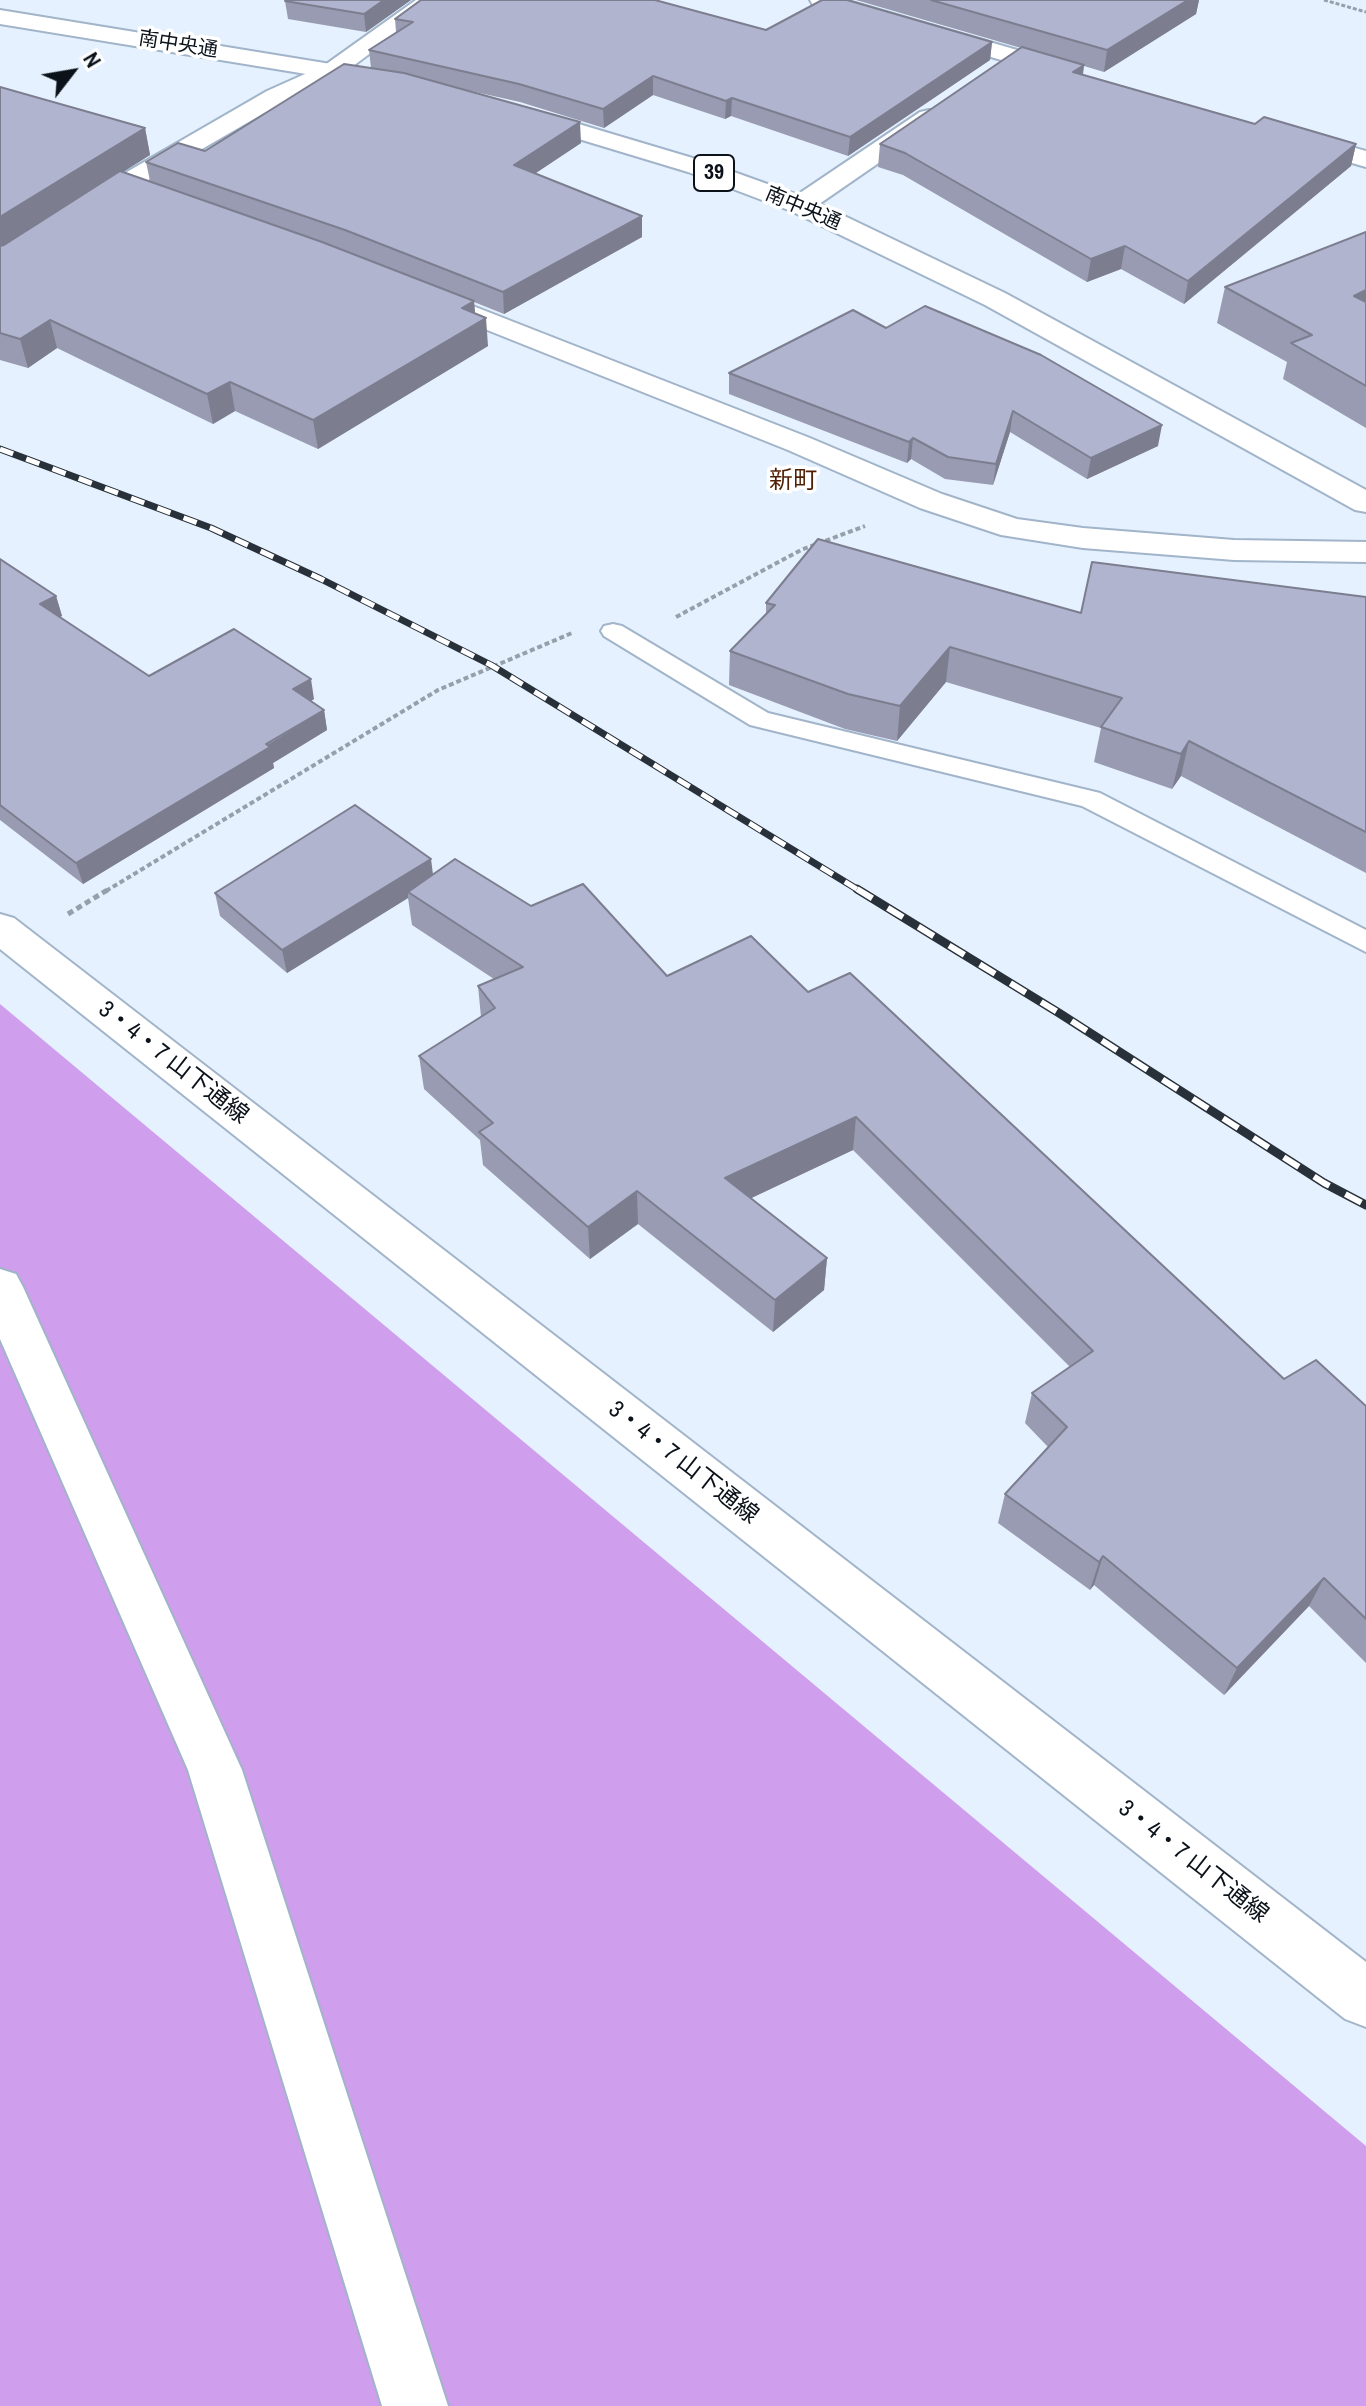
<!DOCTYPE html>
<meta charset="utf-8">
<style>
body{margin:0}
#map{position:relative;width:1366px;height:2406px;overflow:hidden;background:#e5f1fe;font-family:"Archivo Narrow",sans-serif}
canvas{display:block}
.north{position:absolute;left:32px;top:32px;width:80px;height:80px;-webkit-text-stroke:6px #fff;paint-order:stroke;rotate:59deg;font-size:22px;font-weight:700;line-height:32px;text-align:center;color:#0b121a}
.north::after{content:'';display:block;margin:auto;width:28px;height:36px;background:#0b121a;clip-path:polygon(50% 0,100% 100%,50% 72%,0 100%)}
</style>
<div id="map">
<canvas width="1366" height="2406"></canvas>
<div class="north">N</div>
</div>
<script>
const ctx = document.querySelector('canvas').getContext('2d');
ctx.lineJoin = 'round';
function fillPath(path, color) {
  ctx.fillStyle = color;
  ctx.fill(path, 'evenodd');
}
function toPath(rows) {
  const path = new Path2D();
  for (const r of rows) {
    path.moveTo(r[0], r[1]);
    for (let i = 2; i < r.length; i += 2) path.lineTo(r[i], r[i + 1]);
  }
  return path;
}
function strokePath(path, color, width, dash) {
  ctx.strokeStyle = color;
  ctx.lineWidth = width;
  ctx.lineCap = dash ? 'butt' : 'round';
  ctx.setLineDash(dash || []);
  ctx.stroke(path);
}
function write(font, color, halo, rows, align = 'center') {
  ctx.font = font + ' "Archivo Narrow","Noto Sans JP",sans-serif';
  ctx.lineWidth = 7;
  ctx.setLineDash([]);
  ctx.textBaseline = 'middle';
  ctx.strokeStyle = halo;
  ctx.fillStyle = color;
  for (const [text, x, y, turn = 0] of rows) {
    ctx.save();
    ctx.translate(x, y);
    ctx.rotate((+turn || 0) * Math.PI / 180);
    ctx.textAlign = isNaN(turn) ? turn : align;
    if (halo) ctx.strokeText(text, 0, 0);
    ctx.fillText(text, 0, 0);
    ctx.restore();
  }
}
fillPath(toPath([
 [0,1004,1366,2146,1366,2406,0,2406]
]), '#cf9eec');
const lane = toPath([
 [613,624,622,626,768,713,1100,793,1366,930,1366,952,1082,806,750,725,604,636,601,631,604,626,613,624]
]);
const street = toPath([
 [416,0,442,0,341,75,285,101,131,190,10,271,0,273,0,253,113,180,267,91,325,65,416,0],
 [810,0,845,0,1024,52,1028,57,1024,62,1016,64,1008,62,813,5,810,0],
 [929,110,938,112,941,117,938,122,809,211,791,211,787,205,791,199,920,112,929,110],
 [1295,131,1366,151,1366,167,1286,144,1282,139,1286,134,1295,131],
 [432,290,810,438,942,494,1017,519,1083,528,1234,540,1366,542,1366,562,1234,560,1083,548,1001,535,920,508,788,450,422,304,418,298,422,292,432,290],
 [0,1269,16,1274,23,1287,242,1770,448,2406,382,2406,188,1770,0,1339,0,1269]
]);
const secondary = toPath([
 [0,914,14,918,1366,1962,1366,2027,1345,2019,0,949,0,914]
]);
const highway = toPath([
 [0,10,392,74,400,76,404,81,400,86,392,88,0,24,0,10],
 [525,108,706,162,809,199,1005,293,1366,490,1366,512,1355,510,985,305,791,211,688,172,516,120,513,115,516,110,525,108]
]);
strokePath(lane, '#a1b4c9', 4);
strokePath(street, '#a1b4c9', 4);
strokePath(secondary, '#a1b4c9', 4);
strokePath(highway, '#a1b4c9', 4);
strokePath(toPath([
 [1324,0,1366,12]
]), '#96a0ab', 3, [4, 2]);
strokePath(toPath([
 [676,617,801,550,865,526],
 [106,891,438,690,572,633]
]), '#96a0ab', 4, [5, 3]);
strokePath(toPath([
 [68,914,109,889]
]), '#96a0ab', 5, [6, 4]);
fillPath(lane, '#fff');
fillPath(street, '#fff');
fillPath(secondary, '#fff');
fillPath(highway, '#fff');
const railFar1 = toPath([
 [0,449,211,528,321,579,491,665,860,891]
]);
const rail = toPath([
 [857,889,1059,1013,1324,1183,1366,1205]
]);
strokePath(railFar1, '#283039', 7);
strokePath(rail, '#283039', 9);
strokePath(railFar1, '#fff', 5, [14]);
strokePath(rail, '#fff', 6, [18]);
fillPath(toPath([
 [411,0,366,32,288,19,285,1],
 [856,0,1199,0,1196,14,1104,72,1084,66,1083,75,1255,124,1356,144,1351,166,1184,304,1121,269,1087,282,903,175,878,167,880,144,1021,48],
 [395,19,766,30,992,42,990,60,848,156,731,116,725,119,653,95,604,128,520,102,453,87,581,143,534,174,642,216,642,237,504,314,474,302,475,313,488,346,318,449,235,411,213,424,57,348,28,368,0,360,0,87,145,128,150,155,123,172,150,181,146,162,205,151,371,68,369,50,396,32],
 [1366,232,1366,428,1283,379,1287,362,1217,323,1225,287],
 [886,328,1158,446,1087,479,1010,432,993,485,945,479,911,459,907,463,729,394,729,373],
 [0,559,56,596,62,616,59,617,149,676,314,699,311,701,324,710,327,730,273,763,274,768,83,884,0,820],
 [1366,597,1366,873,1181,776,1172,789,1094,762,1101,728,946,682,897,741,845,729,729,685,730,651,766,614,766,603,1081,613],
 [433,874,531,906,667,976,808,992,1284,1379,1366,1406,1366,1663,1309,1606,1224,1695,1094,1585,1090,1590,998,1523,1005,1494,1048,1447,1025,1423,1032,1393,1070,1367,853,1150,751,1198,827,1258,824,1290,773,1332,638,1224,590,1259,483,1165,480,1140,424,1089,419,1056,481,1017,478,986,494,979,412,925,408,898,287,973,220,916,215,893]
]), '#989bb1');
fillPath(toPath([
 [384,0,411,0,366,32,364,14],
 [1188,0,1199,0,1196,14,1104,72,1107,50],
 [992,42,990,60,848,156,850,137],
 [1084,65,1081,86,1073,72],
 [653,76,653,95,604,128,603,109],
 [732,98,731,116,725,119,726,101],
 [580,122,581,143,515,187,514,165],
 [145,128,150,155,0,249,0,217],
 [1356,144,1351,166,1184,304,1188,281],
 [642,216,642,237,504,314,503,292],
 [1125,246,1121,269,1087,282,1091,259],
 [1366,290,1366,322,1354,296],
 [474,301,476,324,486,318,488,346,318,449,313,420,462,308],
 [50,320,57,348,28,368,20,339],
 [230,382,235,411,213,424,207,394],
 [1013,411,1010,432,993,485,996,464],
 [1162,425,1158,446,1087,479,1091,458],
 [913,438,911,459,907,463,909,442],
 [56,596,62,616,46,624,40,604],
 [950,647,946,682,897,741,900,706],
 [311,679,314,699,297,710,293,689],
 [324,710,327,730,273,763,274,768,83,884,76,863],
 [1189,741,1181,776,1172,789,1181,754],
 [431,859,434,882,408,892,408,898,287,973,282,950],
 [856,1117,853,1150,724,1211,725,1178],
 [637,1191,638,1224,590,1259,588,1227],
 [827,1258,824,1290,773,1332,775,1300],
 [1103,1556,1094,1585,1090,1590,1099,1562],
 [1324,1578,1309,1606,1224,1695,1237,1668]
]), '#7c7e90');
const building = toPath([
 [286,0,384,0,364,14,285,1,286,0],
 [421,0,655,0,766,30,822,0,847,0,992,42,850,137,732,98,726,101,653,76,603,109,519,84,369,50,413,22,395,19,421,0],
 [931,0,1188,0,1107,50,931,0],
 [1022,47,1084,65,1073,72,1255,124,1264,117,1356,144,1188,281,1125,246,1091,259,905,153,880,144,1022,47],
 [344,64,404,73,580,122,514,165,642,216,503,292,345,230,146,162,178,143,205,151,344,64],
 [0,87,145,128,0,217,0,87],
 [120,171,322,242,474,301,462,308,486,318,313,420,230,382,207,394,50,320,20,339,0,333,0,246,4,245,120,171],
 [1366,232,1366,290,1354,296,1366,302,1366,386,1291,343,1312,335,1225,287,1366,232],
 [925,306,1041,355,1162,425,1091,458,1013,411,996,464,948,457,913,438,909,442,729,373,853,310,886,328,925,306],
 [818,539,1081,613,1092,562,1366,597,1366,832,1189,741,1181,754,1101,727,1122,698,950,647,900,706,848,694,730,651,775,605,766,603,818,539],
 [0,559,56,596,40,604,149,676,234,629,311,679,293,689,324,710,266,744,270,747,76,863,0,805,0,559],
 [355,805,431,859,282,950,215,893,355,805],
 [455,859,531,906,583,884,667,976,751,936,808,992,850,973,1284,1379,1316,1360,1366,1406,1366,1619,1324,1578,1237,1668,1103,1556,1099,1562,1005,1494,1067,1427,1032,1393,1093,1351,856,1117,725,1178,827,1258,775,1300,637,1191,588,1227,479,1132,493,1123,419,1056,495,1008,478,986,523,967,408,892,455,859]
]);
fillPath(building, '#b1b4ce');
strokePath(building, '#7c7e90', 2);
write('20px', '#0b121a', '#fff', [
 ["南中央通",178,45,9],
 ["南中央通",803,209,23]
]);
for (const [x, y, w] of [
 [714,173,40]
]) {
  const box = new Path2D();
  box.roundRect(x - w / 2, y - 18, w, 36, 6);
  ctx.fillStyle = '#fff';
  ctx.fill(box);
  strokePath(box, '#0b121a', 2);
}
write('bold 22px', '#0b121a', null, [
 ["39",714,173]
]);
write('24px', '#4f1f05', '#fff', [
 ["新町",793,482]
]);
write('24px', '#0b121a', '#fff', [
 ["3・4・7 山下通線",173,1063,38],
 ["3・4・7 山下通線",683,1463,38],
 ["3・4・7 山下通線",1193,1862,38]
]);
</script>
